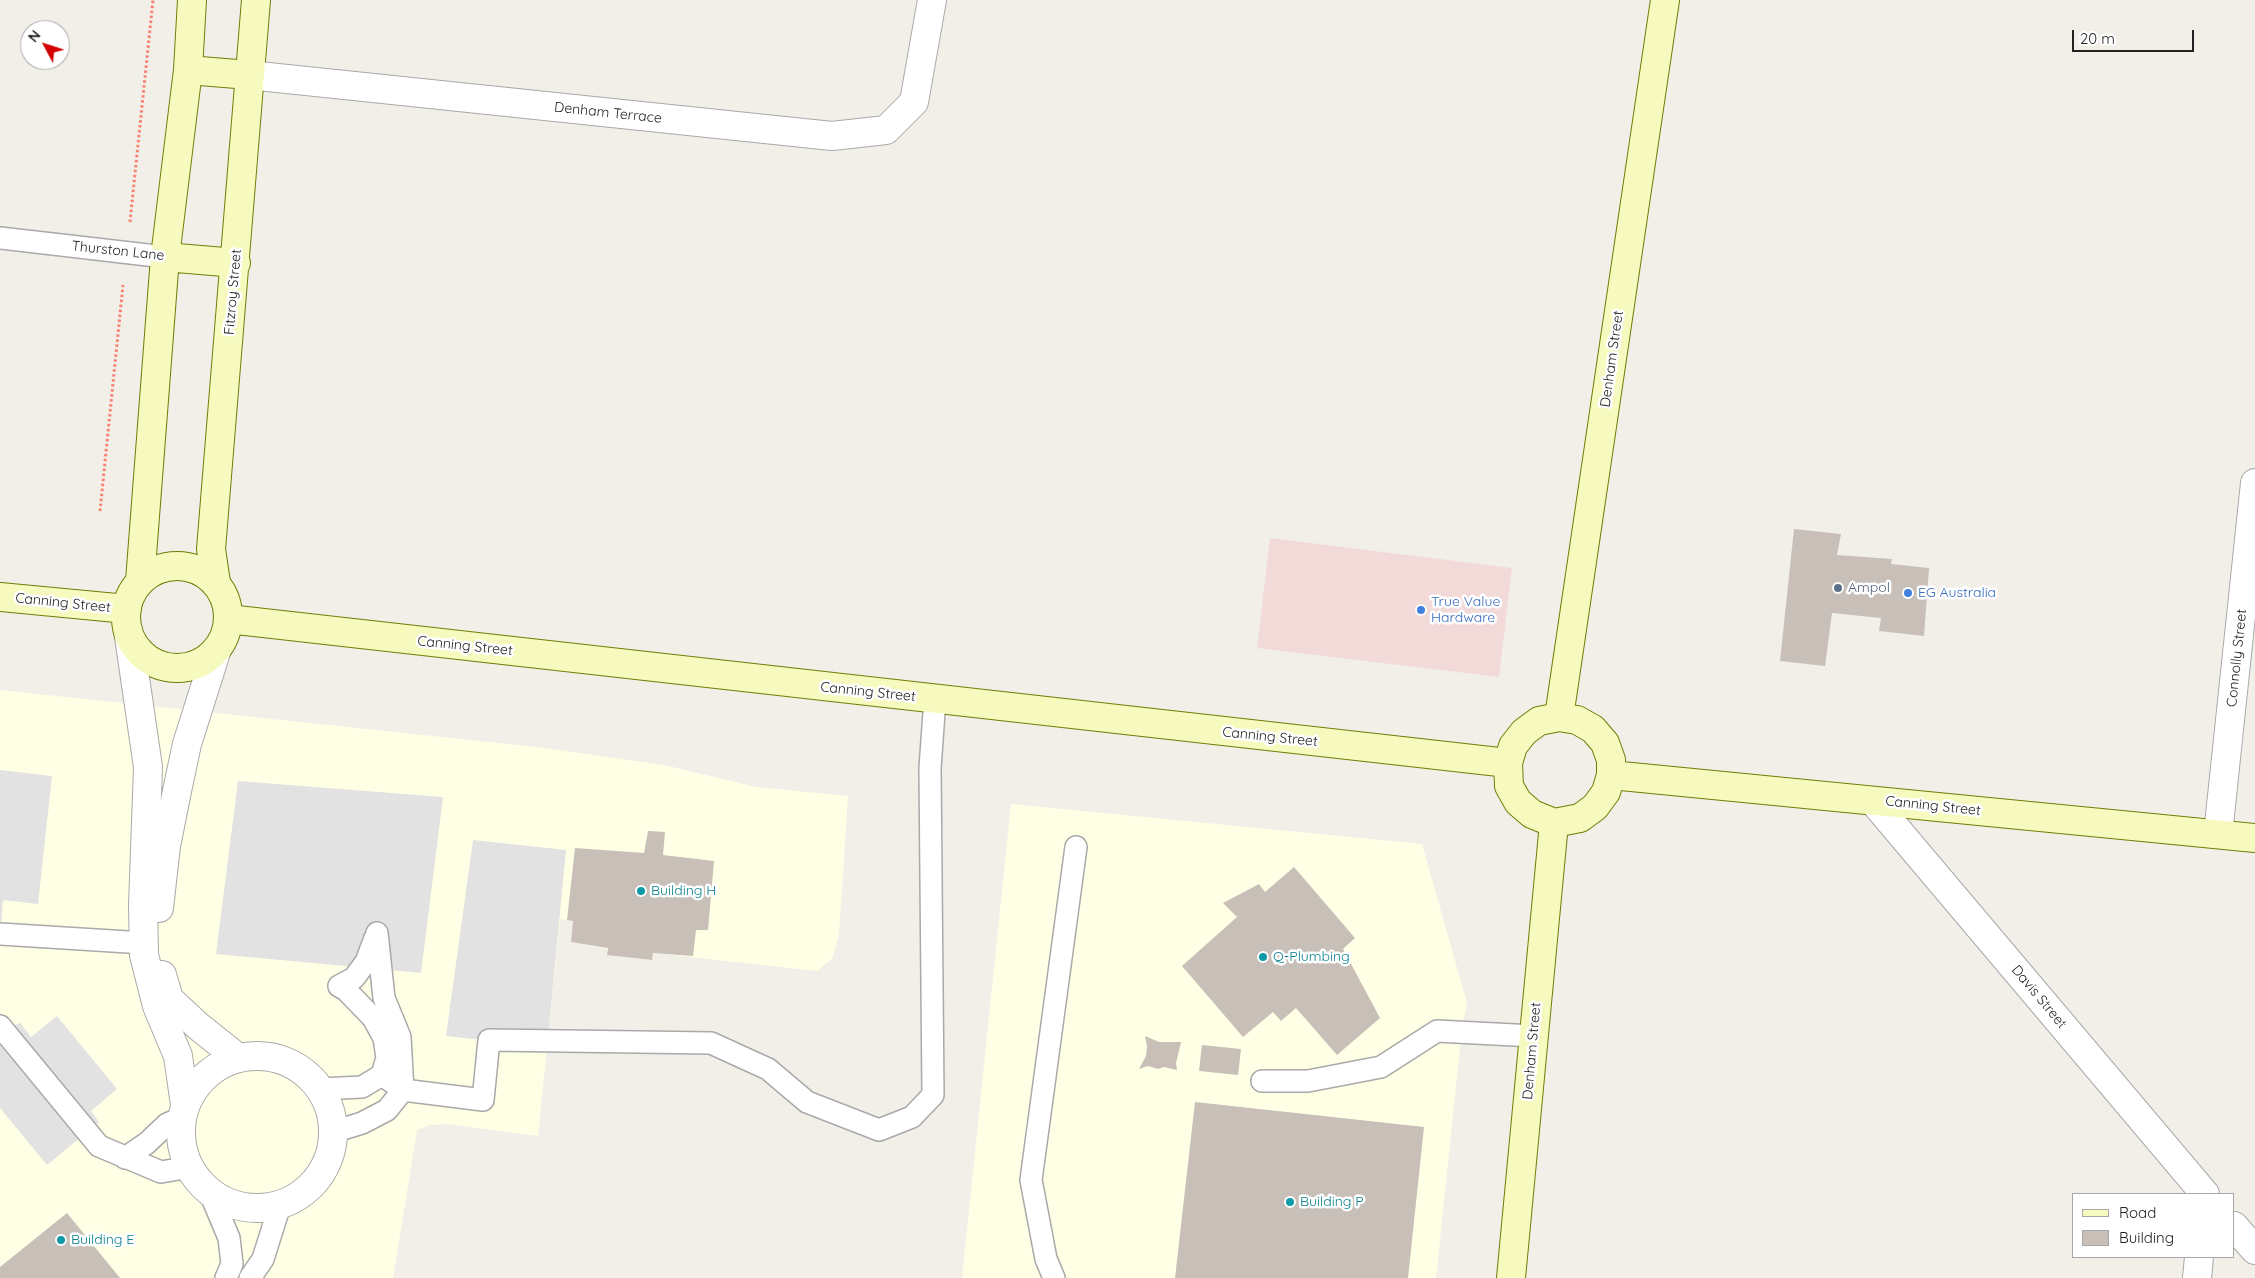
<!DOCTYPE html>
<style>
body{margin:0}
#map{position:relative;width:2255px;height:1278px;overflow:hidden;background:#f2efe9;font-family:Quicksand,sans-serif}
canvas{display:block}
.legend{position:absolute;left:2072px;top:1193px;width:162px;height:65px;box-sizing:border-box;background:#fff;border:1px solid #a7a7a7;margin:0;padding:6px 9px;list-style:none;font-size:15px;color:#222}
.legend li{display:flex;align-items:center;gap:10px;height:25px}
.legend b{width:25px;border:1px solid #a7a7a7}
.north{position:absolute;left:20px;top:20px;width:50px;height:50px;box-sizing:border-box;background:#fff;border:1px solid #a7a7a7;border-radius:50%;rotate:310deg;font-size:14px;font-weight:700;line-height:20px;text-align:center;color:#222}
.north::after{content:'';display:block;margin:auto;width:18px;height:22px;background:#d40000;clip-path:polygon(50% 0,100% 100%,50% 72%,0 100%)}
.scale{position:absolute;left:2072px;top:30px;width:122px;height:22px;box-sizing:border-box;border:2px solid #222;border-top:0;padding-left:6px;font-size:15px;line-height:18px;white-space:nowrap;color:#222;-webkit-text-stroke:4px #fff;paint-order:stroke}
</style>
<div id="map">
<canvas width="2255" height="1278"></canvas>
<ul class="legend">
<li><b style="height:6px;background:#f7fabf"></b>Road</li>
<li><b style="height:14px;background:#c7bfb8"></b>Building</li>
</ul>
<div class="north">N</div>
<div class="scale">20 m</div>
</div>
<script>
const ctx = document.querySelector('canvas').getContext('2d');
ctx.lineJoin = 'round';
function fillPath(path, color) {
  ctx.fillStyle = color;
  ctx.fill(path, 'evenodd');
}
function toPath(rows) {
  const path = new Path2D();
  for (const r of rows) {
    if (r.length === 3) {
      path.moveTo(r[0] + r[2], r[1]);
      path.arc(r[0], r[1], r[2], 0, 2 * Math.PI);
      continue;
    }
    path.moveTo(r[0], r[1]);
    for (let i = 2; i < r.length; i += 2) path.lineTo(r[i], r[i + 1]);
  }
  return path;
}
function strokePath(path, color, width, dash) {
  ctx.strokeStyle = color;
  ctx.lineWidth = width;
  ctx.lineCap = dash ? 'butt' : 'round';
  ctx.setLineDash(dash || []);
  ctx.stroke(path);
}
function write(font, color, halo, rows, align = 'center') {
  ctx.font = font + ' Quicksand,sans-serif';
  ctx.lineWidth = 5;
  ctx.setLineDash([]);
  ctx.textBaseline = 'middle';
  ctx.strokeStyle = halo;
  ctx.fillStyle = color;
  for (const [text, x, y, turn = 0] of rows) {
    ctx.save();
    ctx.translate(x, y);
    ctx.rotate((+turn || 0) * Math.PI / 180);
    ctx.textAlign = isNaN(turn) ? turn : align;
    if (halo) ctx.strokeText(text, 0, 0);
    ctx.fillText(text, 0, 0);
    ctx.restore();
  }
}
fillPath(toPath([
 [1270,538,1512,568,1499,677,1257,648]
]), '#f2dad9');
fillPath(toPath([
 [0,690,545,748,664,765,756,787,848,796,839,934,832,959,817,971,654,953,652,960,607,955,607,948,571,942,573,921,560,919,538,1136,448,1124,429,1125,417,1130,393,1278,0,1278],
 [1011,804,1422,844,1467,1003,1462,1028,1436,1278,962,1278]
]), '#ffffe5');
fillPath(toPath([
 [0,770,52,776,38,904,3,900,0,942],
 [238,781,443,797,421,973,216,954],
 [473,840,566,850,547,1047,446,1036],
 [57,1016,117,1089,91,1111,99,1122,47,1165,0,1108,0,1031,20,1023,31,1037]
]), '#e2e2e2');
fillPath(toPath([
 [1794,529,1841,534,1837,555,1892,559,1891,564,1929,568,1924,636,1879,631,1881,618,1832,613,1825,666,1780,661],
 [648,831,665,832,663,855,714,861,708,930,696,930,693,956,653,953,652,960,607,955,608,948,571,942,573,921,567,920,575,848,644,853],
 [1294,867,1355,938,1343,949,1380,1018,1337,1055,1296,1008,1281,1021,1273,1012,1243,1037,1182,966,1237,917,1223,903,1259,884,1265,892],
 [1145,1036,1159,1042,1181,1042,1176,1063,1177,1070,1164,1067,1158,1069,1148,1066,1139,1069,1146,1056,1147,1046],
 [1202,1045,1241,1049,1238,1075,1199,1071],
 [1195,1102,1424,1127,1408,1278,1175,1278],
 [67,1213,120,1278,0,1278,0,1267]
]), '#c7bfb8');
const lane = toPath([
 [0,238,165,257],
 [0,934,144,943],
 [339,986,354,978,366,962,375,938],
 [0,1026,99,1146,161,1172,190,1167],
 [382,1075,403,1090,483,1100,489,1040,711,1043,768,1069,807,1102,879,1130,912,1117,933,1095,930,768,935,699],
 [1262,1081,1308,1081,1381,1067,1437,1031,1534,1036],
 [320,1089,362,1087,382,1075,387,1058,384,1038,373,1018,346,990,339,986],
 [333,1132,362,1123,387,1110,403,1090,400,1037,384,998,377,933],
 [125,1158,147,1143,167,1124,183,1117],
 [210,1193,229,1238,232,1264,226,1278],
 [250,1278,263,1259,280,1205],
 [1054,1278,1046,1259,1031,1180,1076,847]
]);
const street = toPath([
 [249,75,832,136,886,130,914,102,932,0],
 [128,630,148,767,143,905,144,955,157,1006,178,1056,185,1105],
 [1873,801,2205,1194],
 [2218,834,2255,483],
 [159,908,166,846,177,791,187,744,217,649],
 [162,975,169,999,198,1026,237,1057],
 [257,1132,76],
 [2234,1226,2255,1250],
 [2197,1278,2199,1257]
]);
const secondary = toPath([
 [188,70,249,75],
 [165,257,236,263],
 [177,617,51],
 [140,581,165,257,188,70,192,0],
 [216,583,211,549,256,0],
 [0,597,127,609],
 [228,619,1508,763],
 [1559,717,1665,0],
 [1559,717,1577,720,1593,729,1605,743,1611,760,1611,775,1606,792,1595,807,1580,818,1554,823,1532,814,1518,802,1509,786,1508,763,1513,746,1524,732,1539,721,1559,717],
 [1611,775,2255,838],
 [1511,1278,1554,823]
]);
strokePath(lane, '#a9a9a9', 24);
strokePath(street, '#a9a9a9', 30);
strokePath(secondary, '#707d05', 30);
strokePath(toPath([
 [130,222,153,0],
 [100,511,123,285]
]), '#fa8072', 3, [2.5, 2.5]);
strokePath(lane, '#fff', 21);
strokePath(street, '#fff', 28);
strokePath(secondary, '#f7fabf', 28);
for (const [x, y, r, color] of [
 [1838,588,5,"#5c6f8a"],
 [1908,593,5,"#3f7fe0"],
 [1421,610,5,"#3f7fe0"],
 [641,891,5,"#0f9aa8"],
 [1263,957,5,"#0f9aa8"],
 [1290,1202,5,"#0f9aa8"],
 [61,1240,5,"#0f9aa8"]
]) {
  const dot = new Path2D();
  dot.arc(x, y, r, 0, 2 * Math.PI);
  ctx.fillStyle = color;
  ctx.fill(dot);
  strokePath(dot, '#fff', 2);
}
write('14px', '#222', '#fff', [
 ["Denham Terrace",608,113,6],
 ["Thurston Lane",118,251,6],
 ["Fitzroy Street",233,292,-85],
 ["Denham Street",1612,359,-82],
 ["Canning Street",63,603,6],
 ["Canning Street",465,646,6],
 ["Connolly Street",2237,658,-84],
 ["Canning Street",868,692,6],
 ["Canning Street",1270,737,6],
 ["Canning Street",1933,806,6],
 ["Davis Street",2039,997,50],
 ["Denham Street",1532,1051,-85]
]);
write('14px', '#4e5e75', '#fff', [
 ["Ampol",1848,588]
], 'left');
write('14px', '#366cbe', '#fff', [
 ["EG Australia",1918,593],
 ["True Value",1431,602],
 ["Hardware",1431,618]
], 'left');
write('14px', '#0d838f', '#fff', [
 ["Building H",651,891],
 ["Q-Plumbing",1273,957],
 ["Building P",1300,1202],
 ["Building E",71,1240]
], 'left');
</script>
